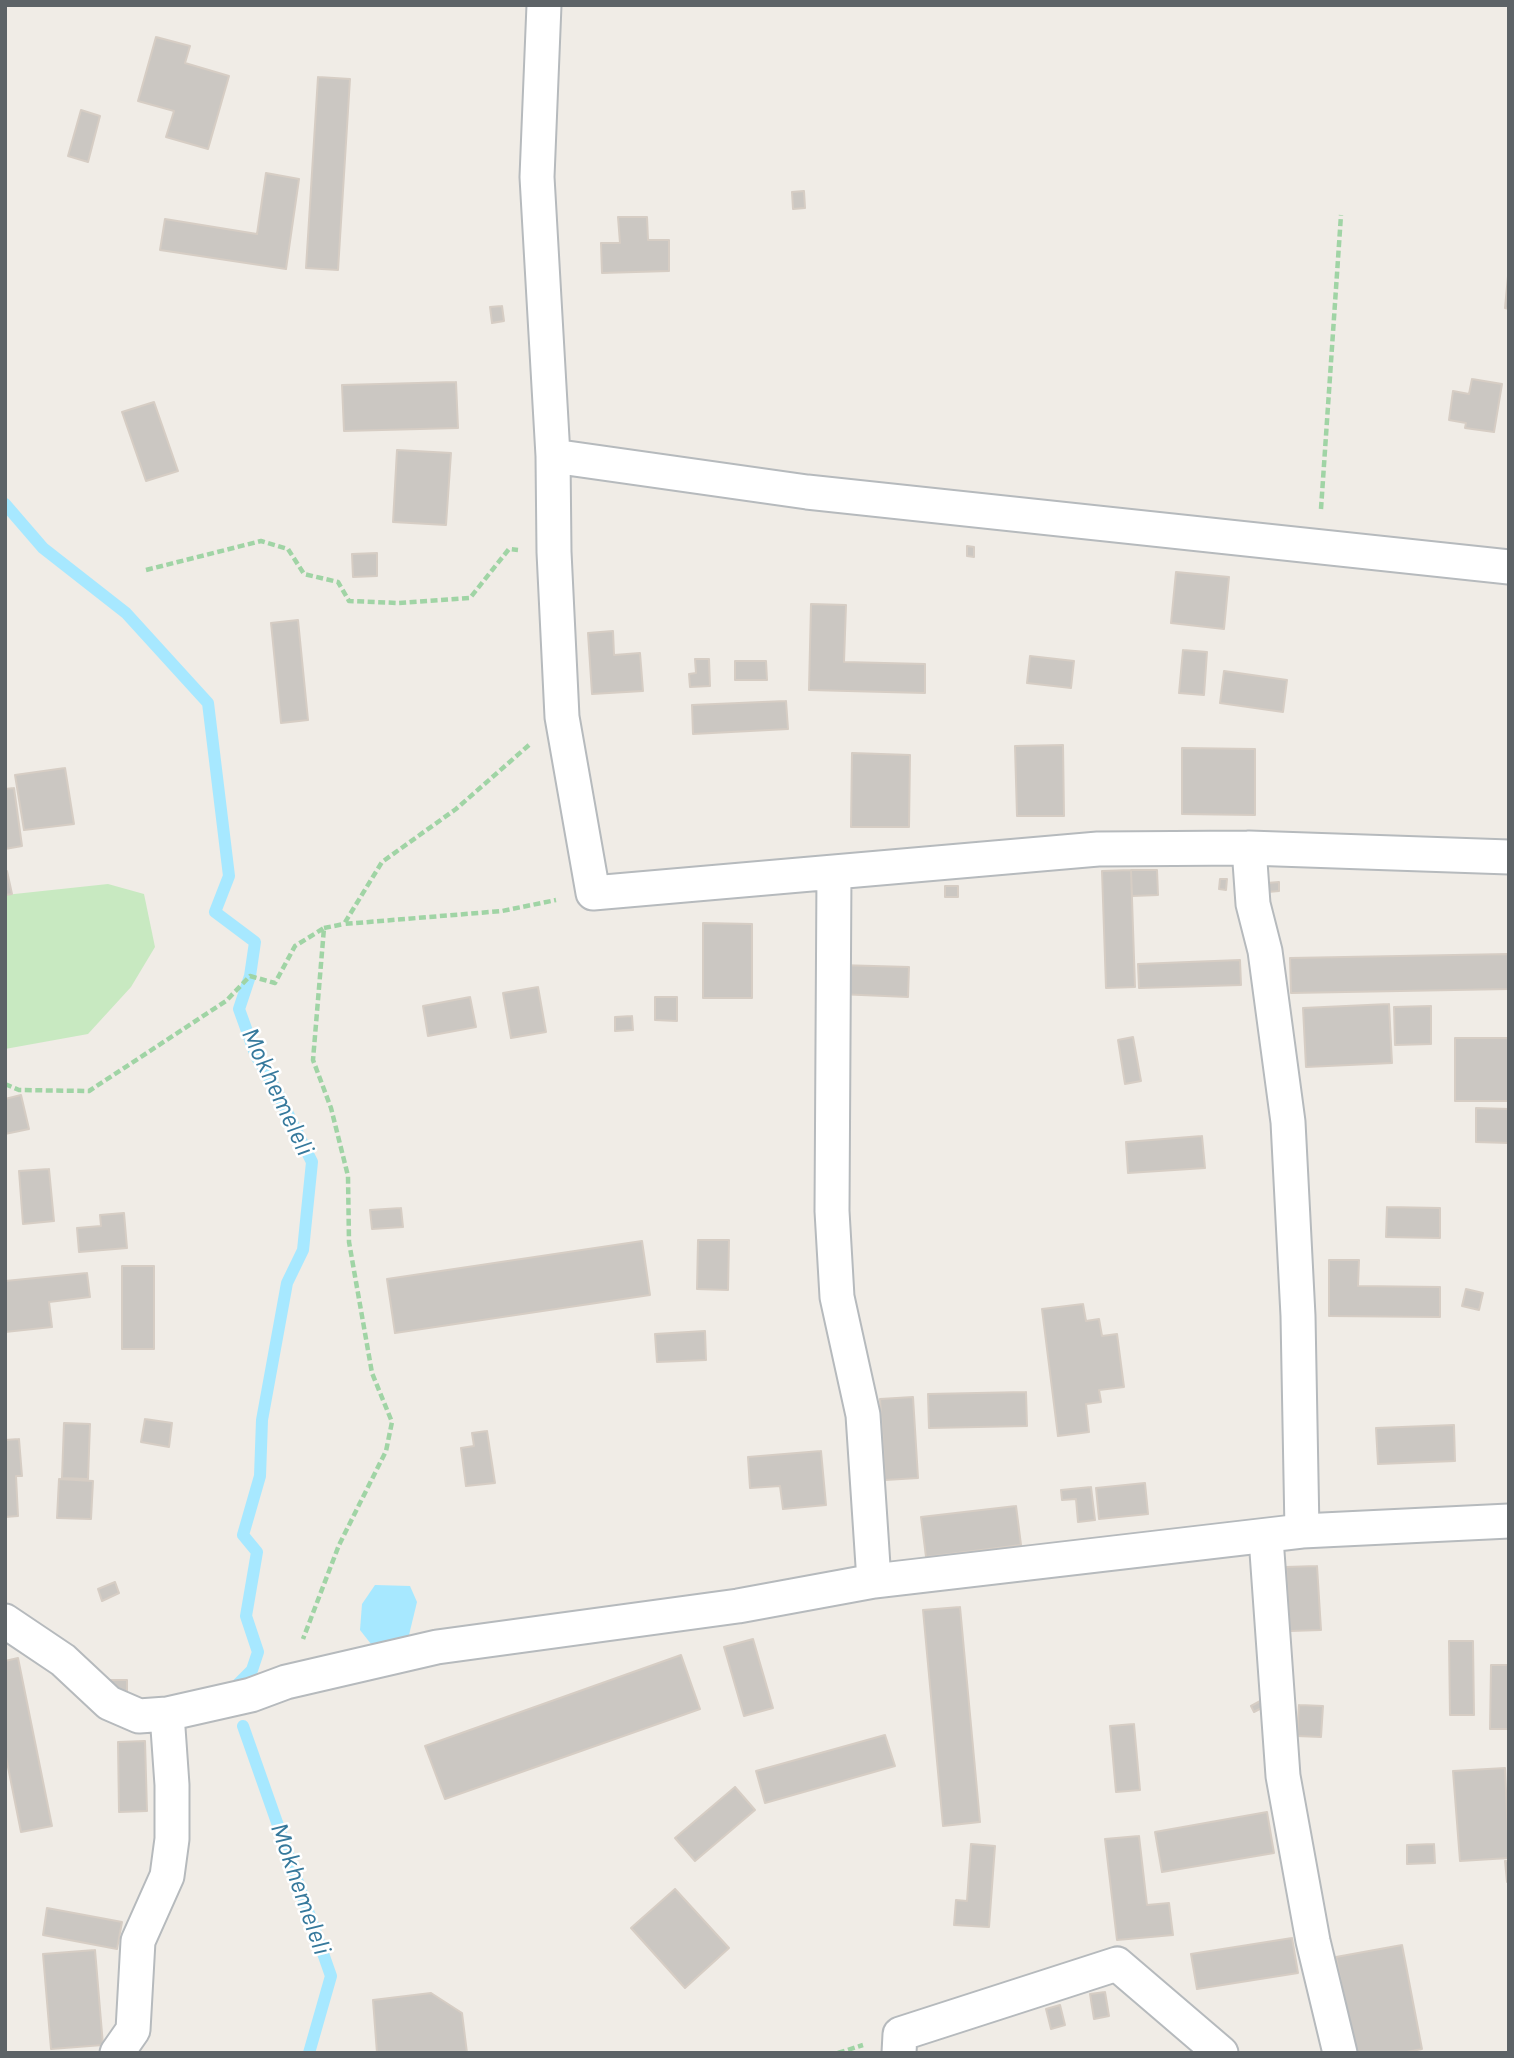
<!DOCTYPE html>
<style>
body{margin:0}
#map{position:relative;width:1514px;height:2058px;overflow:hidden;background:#f0ece6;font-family:Karla,sans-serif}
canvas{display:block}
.frame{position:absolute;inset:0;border:7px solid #5d6367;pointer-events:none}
</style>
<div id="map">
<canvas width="1514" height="2058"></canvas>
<div class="frame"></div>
</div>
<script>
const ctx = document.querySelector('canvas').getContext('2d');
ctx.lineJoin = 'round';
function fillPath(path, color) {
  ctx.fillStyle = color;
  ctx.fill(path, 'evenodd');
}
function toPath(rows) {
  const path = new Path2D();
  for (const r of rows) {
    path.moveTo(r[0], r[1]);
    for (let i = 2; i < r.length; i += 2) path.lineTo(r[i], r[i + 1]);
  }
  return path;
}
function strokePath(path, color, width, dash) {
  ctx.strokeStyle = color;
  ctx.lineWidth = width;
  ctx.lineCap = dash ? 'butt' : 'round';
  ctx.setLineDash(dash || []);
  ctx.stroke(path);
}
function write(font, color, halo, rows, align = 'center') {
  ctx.font = font + ' Karla,sans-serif';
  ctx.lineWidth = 5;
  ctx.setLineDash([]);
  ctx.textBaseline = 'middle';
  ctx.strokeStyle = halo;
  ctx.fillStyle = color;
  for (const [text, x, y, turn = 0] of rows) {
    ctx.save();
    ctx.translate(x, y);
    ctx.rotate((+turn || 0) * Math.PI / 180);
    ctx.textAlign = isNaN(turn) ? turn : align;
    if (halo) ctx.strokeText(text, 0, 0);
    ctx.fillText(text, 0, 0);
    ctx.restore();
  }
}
fillPath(toPath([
 [108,884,144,894,155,947,131,987,88,1034,5,1049,5,895]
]), '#c8e9c1');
fillPath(toPath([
 [375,1585,410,1586,417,1602,409,1635,395,1642,371,1644,360,1630,362,1604]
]), '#a7e8ff');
strokePath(toPath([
 [5,504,43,548,126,613,208,703,229,876,215,912,255,942,250,976,239,1009,256,1056,275,1088,312,1162,303,1250,287,1283,262,1420,260,1476,243,1535,257,1552,246,1616,258,1652,252,1670,238,1684],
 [243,1726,331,1976,309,2053]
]), '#a7e8ff', 12);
const building = toPath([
 [156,37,190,46,185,63,229,76,208,149,166,137,174,111,138,101,156,37],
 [318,77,350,79,338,270,306,268,318,77],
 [81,110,100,116,88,162,68,156,81,110],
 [266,173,299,179,286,269,160,250,165,219,257,234,266,173],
 [804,191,805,208,793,209,792,192,804,191],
 [618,217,647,217,648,240,669,240,669,271,602,273,601,243,620,243,618,217],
 [1508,276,1509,277,1509,309,1505,308,1508,276],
 [502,306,504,321,492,323,490,307,502,306],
 [1472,379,1502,384,1494,432,1465,428,1466,423,1449,420,1453,391,1469,394,1472,379],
 [456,382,458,428,344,431,342,385,456,382],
 [154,402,178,471,146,481,122,412,154,402],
 [397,450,451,453,446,525,393,522,397,450],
 [967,546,974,547,974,557,967,556,967,546],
 [377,553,377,576,353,577,352,554,377,553],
 [1176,572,1229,577,1224,629,1171,623,1176,572],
 [811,604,846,605,844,662,925,664,925,693,809,690,811,604],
 [298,620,308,720,281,723,271,623,298,620],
 [613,631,614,655,640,653,643,691,592,694,588,633,613,631],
 [1183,650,1207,652,1204,695,1179,693,1183,650],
 [1030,656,1074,661,1071,688,1027,683,1030,656],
 [695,659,709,659,710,686,690,687,689,674,696,673,695,659],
 [735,661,766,661,767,680,735,680,735,661],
 [1224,671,1287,680,1283,712,1220,703,1224,671],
 [786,701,788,729,693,734,692,705,786,701],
 [1063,745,1064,816,1017,816,1015,746,1063,745],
 [1182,748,1255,749,1255,815,1182,814,1182,748],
 [852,753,910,755,909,827,851,827,852,753],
 [65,768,74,824,24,830,15,775,65,768],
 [14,788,22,846,5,849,5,789,14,788],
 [1131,870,1135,987,1106,988,1102,871,1131,870],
 [1131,870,1157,870,1158,895,1132,896,1131,870],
 [7,871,12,894,5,895,5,872,7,871],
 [1220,879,1227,879,1226,890,1219,889,1220,879],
 [1279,882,1279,891,1268,892,1267,883,1279,882],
 [945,886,958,886,958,897,945,897,945,886],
 [703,923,752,924,752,998,703,998,703,923],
 [1509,954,1509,989,1291,993,1290,958,1509,954],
 [1240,960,1241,985,1139,988,1138,964,1240,960],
 [838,965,909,967,908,997,838,994,838,965],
 [538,987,546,1032,511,1038,503,993,538,987],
 [470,997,476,1027,428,1036,423,1006,470,997],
 [655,997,677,997,677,1021,655,1020,655,997],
 [1389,1004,1392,1063,1306,1067,1303,1008,1389,1004],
 [1431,1006,1431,1044,1395,1045,1394,1007,1431,1006],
 [632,1016,633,1030,615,1031,615,1017,632,1016],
 [1133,1037,1141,1081,1125,1084,1118,1040,1133,1037],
 [1455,1038,1509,1038,1509,1101,1455,1101,1455,1038],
 [21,1095,29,1129,5,1134,5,1099,21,1095],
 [1476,1108,1509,1109,1509,1143,1476,1142,1476,1108],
 [1202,1136,1205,1168,1128,1173,1126,1142,1202,1136],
 [49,1169,54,1221,23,1224,19,1171,49,1169],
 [1387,1207,1440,1208,1440,1238,1386,1237,1387,1207],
 [401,1208,403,1227,372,1229,370,1210,401,1208],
 [124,1213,127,1248,79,1252,77,1228,101,1226,100,1215,124,1213],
 [698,1240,729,1240,728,1290,697,1289,698,1240],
 [642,1241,650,1295,395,1333,387,1279,642,1241],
 [1329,1260,1359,1260,1358,1286,1440,1287,1440,1317,1329,1316,1329,1260],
 [122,1266,154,1266,154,1349,122,1349,122,1266],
 [87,1273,90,1297,49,1302,52,1327,5,1332,5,1281,87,1273],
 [1466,1289,1483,1293,1479,1310,1462,1306,1466,1289],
 [1083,1304,1086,1321,1099,1319,1102,1336,1117,1334,1124,1387,1099,1390,1101,1402,1086,1404,1089,1432,1058,1436,1042,1309,1083,1304],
 [705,1331,706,1360,657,1362,655,1334,705,1331],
 [1026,1392,1027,1426,929,1428,928,1394,1026,1392],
 [913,1397,918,1478,885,1480,880,1399,913,1397],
 [145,1419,172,1423,169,1447,141,1442,145,1419],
 [64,1423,90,1424,88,1479,62,1478,64,1423],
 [1454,1425,1455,1461,1378,1464,1376,1428,1454,1425],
 [487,1431,495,1483,466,1486,461,1448,474,1446,472,1433,487,1431],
 [19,1439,22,1476,16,1476,18,1516,5,1517,5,1440,19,1439],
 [821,1451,826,1505,783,1509,780,1486,750,1488,748,1457,821,1451],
 [59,1479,93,1481,91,1519,57,1518,59,1479],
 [1145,1483,1148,1514,1099,1519,1096,1488,1145,1483],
 [1091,1487,1095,1520,1078,1522,1076,1499,1062,1500,1061,1490,1091,1487],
 [1016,1506,1021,1545,926,1557,921,1517,1016,1506],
 [1317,1566,1321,1630,1290,1631,1286,1567,1317,1566],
 [115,1582,119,1593,102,1601,98,1589,115,1582],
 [960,1607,980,1822,943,1826,923,1610,960,1607],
 [753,1639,773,1708,744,1716,724,1647,753,1639],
 [1449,1641,1473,1641,1474,1715,1450,1715,1449,1641],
 [681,1655,700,1709,445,1799,425,1746,681,1655],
 [18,1658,52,1826,21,1832,5,1752,5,1661,18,1658],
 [1491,1665,1509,1665,1509,1729,1490,1729,1491,1665],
 [110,1680,127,1680,127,1694,109,1693,110,1680],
 [1264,1699,1267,1705,1254,1712,1251,1706,1264,1699],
 [1299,1705,1323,1706,1321,1737,1297,1736,1299,1705],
 [1134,1724,1140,1790,1116,1792,1110,1726,1134,1724],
 [885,1735,895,1766,765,1803,756,1771,885,1735],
 [145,1741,147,1811,119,1812,118,1742,145,1741],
 [1505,1768,1509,1858,1460,1861,1453,1771,1505,1768],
 [735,1787,755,1810,695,1861,675,1838,735,1787],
 [1267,1812,1274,1853,1162,1872,1155,1832,1267,1812],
 [1139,1836,1147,1905,1169,1903,1173,1935,1117,1940,1105,1839,1139,1836],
 [971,1844,995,1846,989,1927,954,1925,956,1900,967,1901,971,1844],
 [1434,1844,1435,1863,1407,1864,1407,1845,1434,1844],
 [1505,1861,1509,1861,1509,1882,1507,1882,1505,1861],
 [675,1889,729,1948,685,1988,631,1928,675,1889],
 [47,1908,122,1922,117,1949,43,1935,47,1908],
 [1292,1938,1298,1973,1197,1989,1191,1954,1292,1938],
 [1402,1945,1422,2049,1402,2053,1355,2053,1336,1957,1402,1945],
 [95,1950,103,2045,51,2049,43,1954,95,1950],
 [1105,1992,1109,2016,1094,2019,1090,1994,1105,1992],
 [431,1993,462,2013,467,2053,377,2053,373,2000,431,1993],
 [1060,2005,1065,2025,1051,2029,1046,2009,1060,2005]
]);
fillPath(building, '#cbc7c2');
strokePath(building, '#d6cdc4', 2);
const street = toPath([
 [544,5,537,177,553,456,554,552,562,717,593,893,1098,849,1249,848,1509,857],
 [553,456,807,492,1509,567],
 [1249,848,1253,904,1265,951,1288,1122,1298,1316,1302,1531],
 [834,872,832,1211,837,1297,863,1415,874,1581,1302,1531,1509,1521],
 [1266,1538,1283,1776,1313,1941,1340,2053],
 [5,1621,63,1660,109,1703,139,1716,167,1714,251,1695,286,1682,437,1647,738,1606,874,1581],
 [117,2053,133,2030,138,1941,167,1876,172,1839,172,1785,167,1714],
 [899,2053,900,2034,1117,1964,1221,2053]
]);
strokePath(street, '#b6babd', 37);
strokePath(toPath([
 [1321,509,1341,215],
 [146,570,261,541,288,549,304,574,338,582,349,601,398,603,470,598,509,549,518,550],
 [529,745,456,809,382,862,344,924,502,911,556,900],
 [324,928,344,924],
 [5,1084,19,1090,89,1091,226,1001,250,976,275,983,295,946,324,928,313,1060,331,1108,348,1176,349,1242,372,1373,392,1422,386,1451,339,1545,303,1639],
 [838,2053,863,2045]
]), '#a0d4a5', 4.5, [7, 3.5]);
strokePath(street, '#fff', 33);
write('italic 26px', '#36799c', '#fff', [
 ["Mokhemeleli",277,1092,65],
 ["Mokhemeleli",300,1889,71]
]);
</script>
